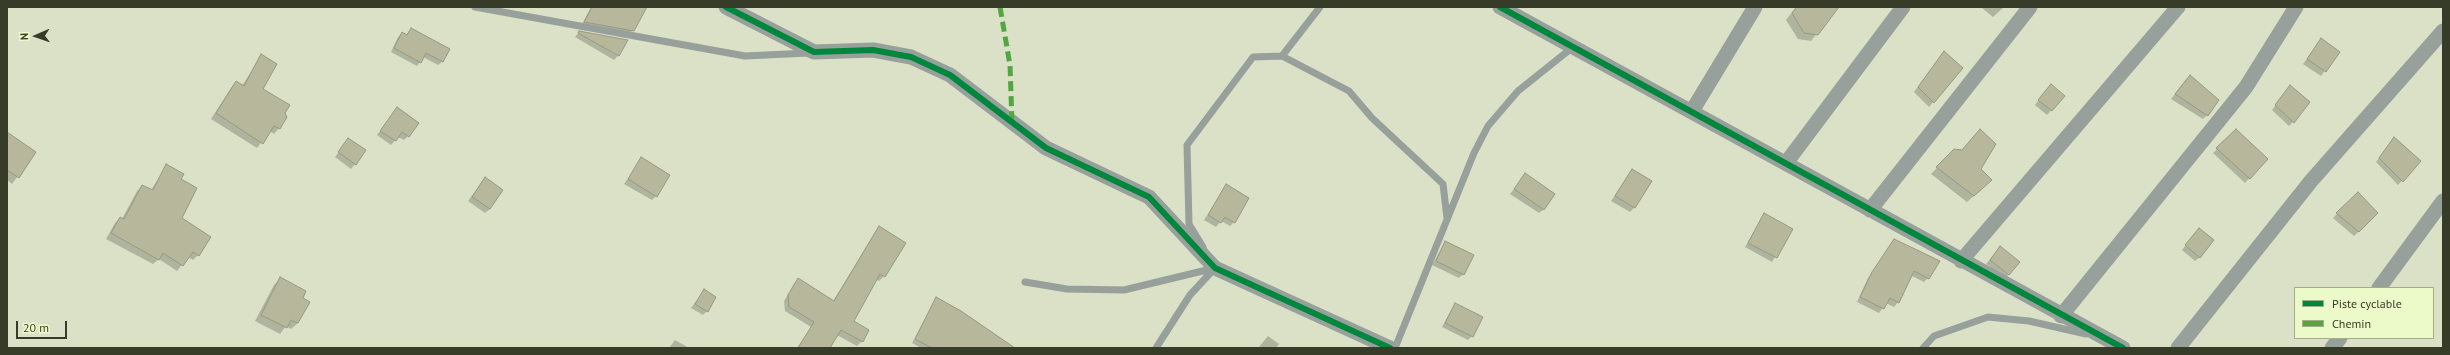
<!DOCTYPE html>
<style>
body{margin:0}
#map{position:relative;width:2450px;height:355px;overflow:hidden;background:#dae1c6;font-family:"PT Sans",sans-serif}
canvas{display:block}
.frame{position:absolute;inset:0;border:8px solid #373c28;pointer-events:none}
.legend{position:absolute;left:2294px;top:287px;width:140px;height:52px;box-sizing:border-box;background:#ecf9c8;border:1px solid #a4ad88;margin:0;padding:5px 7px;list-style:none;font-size:12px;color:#373c28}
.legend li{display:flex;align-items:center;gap:8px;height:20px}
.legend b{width:20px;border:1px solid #a4ad88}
.north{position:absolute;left:16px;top:16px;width:40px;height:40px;-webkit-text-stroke:3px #ecf9c8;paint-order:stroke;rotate:268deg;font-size:11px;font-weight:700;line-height:16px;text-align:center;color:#373c28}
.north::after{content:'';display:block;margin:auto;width:14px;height:18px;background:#373c28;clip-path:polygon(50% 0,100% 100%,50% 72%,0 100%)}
.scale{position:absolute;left:16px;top:321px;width:51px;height:18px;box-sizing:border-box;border:2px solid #373c28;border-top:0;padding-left:5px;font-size:12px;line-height:14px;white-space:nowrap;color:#373c28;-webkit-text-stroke:3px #ecf9c8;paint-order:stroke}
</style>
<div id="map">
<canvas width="2450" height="355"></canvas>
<div class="frame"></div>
<ul class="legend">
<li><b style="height:5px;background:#00873e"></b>Piste cyclable</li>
<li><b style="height:5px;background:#53a642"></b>Chemin</li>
</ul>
<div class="north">N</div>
<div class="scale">20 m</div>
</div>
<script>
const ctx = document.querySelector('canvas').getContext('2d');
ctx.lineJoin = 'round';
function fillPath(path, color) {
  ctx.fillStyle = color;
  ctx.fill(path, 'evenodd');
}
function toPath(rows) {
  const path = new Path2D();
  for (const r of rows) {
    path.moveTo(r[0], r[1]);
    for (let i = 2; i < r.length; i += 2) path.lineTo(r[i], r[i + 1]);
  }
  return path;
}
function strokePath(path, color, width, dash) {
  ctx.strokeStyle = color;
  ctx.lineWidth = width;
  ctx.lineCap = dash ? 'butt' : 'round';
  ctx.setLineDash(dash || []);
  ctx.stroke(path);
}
fillPath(toPath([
 [591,7,640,7,633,30,628,35,581,26],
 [1796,7,1838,7,1811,41,1798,39,1786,20],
 [2004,7,1993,17,1982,8,1983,7],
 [411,29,442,62,438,65,423,57,417,66,391,52,398,37,402,33,406,35],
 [579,32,618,56,614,60,575,37],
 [2321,40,2338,52,2321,76,2303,64],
 [1944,52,1961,68,1929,107,1914,92],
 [261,56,262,89,283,113,279,128,274,134,270,131,257,148,211,119,231,88,236,82,242,86],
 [2186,80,2207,115,2203,119,2171,99],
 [2046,90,2064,96,2047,115,2035,105],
 [2286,91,2293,122,2289,126,2272,110],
 [397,109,408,136,404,140,398,137,391,145,377,135],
 [1980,130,1979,169,1985,186,1967,202,1931,174,1955,150,1961,151],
 [2236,130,2267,159,2245,183,2213,153],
 [7,133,35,152,12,184,7,180],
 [2394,138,2419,162,2398,185,2376,162],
 [348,139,355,164,351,169,335,157],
 [641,159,656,196,652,200,624,184],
 [167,165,180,179,180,218,198,255,193,260,188,257,177,271,159,259,153,264,106,239,115,223,120,218,122,219,137,191,142,186,151,190],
 [1632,170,1634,208,1630,212,1611,201],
 [1525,175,1544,209,1539,213,1510,194],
 [485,178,490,209,485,213,468,201],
 [1226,186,1234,222,1230,226,1221,221,1216,227,1204,220],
 [2358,193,2377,213,2354,236,2333,218],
 [1764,214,1791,229,1772,262,1745,247],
 [879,227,905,244,884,276,879,281,876,279,852,321,862,341,857,346,837,335,829,348,797,348,811,327,785,311,784,301,794,284,799,280,833,301],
 [2195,233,2200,257,2195,261,2182,250],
 [1895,240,1928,278,1924,282,1912,276,1898,302,1894,307,1886,303,1879,313,1857,302,1868,278],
 [1445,242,1463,274,1459,278,1432,265],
 [1996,252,2009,274,2005,278,1986,264],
 [280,279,301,299,298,323,291,329,286,326,280,334,255,321,274,285],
 [704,291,707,311,703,315,691,308],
 [936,299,996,348,921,348,912,343],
 [1455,304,1472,336,1468,340,1442,327],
 [1268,336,1279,344,1276,348,1258,348],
 [675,340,689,348,669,348]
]), '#0003');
const building = toPath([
 [592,7,647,7,634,31,584,22,592,7],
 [1797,7,1839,7,1818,35,1804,33,1792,13,1797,7],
 [411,28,450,49,443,62,426,53,421,63,394,48,402,32,407,35,411,28],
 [579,31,628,40,619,56,578,33,579,31],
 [2321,38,2340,52,2326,72,2307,59,2321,38],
 [1944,51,1963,68,1934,103,1918,87,1944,51],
 [261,54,277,64,263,89,290,105,285,113,287,117,280,129,274,126,263,144,216,113,236,81,244,86,261,54],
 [2190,75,2219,100,2208,116,2175,94,2190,75],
 [2051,84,2065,96,2052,111,2038,100,2051,84],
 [2290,85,2310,102,2294,123,2275,105,2290,85],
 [397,107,419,123,409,137,402,132,396,141,380,131,397,107],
 [1980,129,1996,144,1981,169,1992,180,1974,196,1936,167,1954,149,1962,150,1980,129],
 [2236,129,2268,159,2250,179,2216,148,2236,129],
 [7,132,36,152,19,178,7,170,7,132],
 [2394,137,2421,161,2403,182,2379,158,2394,137],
 [348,138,366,150,356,165,338,152,348,138],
 [641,157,670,175,657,197,628,179,641,157],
 [166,164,184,174,181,179,197,188,182,218,211,237,199,256,193,252,183,266,163,253,159,260,111,233,120,217,124,219,142,185,153,190,166,164],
 [1632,169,1652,181,1635,208,1615,196,1632,169],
 [1525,173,1555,194,1544,210,1514,189,1525,173],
 [485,177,503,190,490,209,472,197,485,177],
 [1226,184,1249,198,1235,223,1225,217,1221,223,1208,215,1226,184],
 [2358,192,2378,213,2359,232,2336,213,2358,192],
 [1764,213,1793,229,1777,258,1748,243,1764,213],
 [879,226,906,243,885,277,880,274,854,321,869,330,863,342,841,330,830,348,798,348,814,322,789,307,788,295,798,278,834,301,879,226],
 [2199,228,2214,240,2200,258,2185,245,2199,228],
 [1894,239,1940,261,1929,279,1914,271,1899,303,1890,298,1884,309,1860,297,1872,272,1894,239],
 [1445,241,1474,255,1464,275,1436,261,1445,241],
 [2000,246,2020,262,2009,275,1990,260,2000,246],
 [280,277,306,291,303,298,310,302,298,323,291,320,287,328,261,315,280,277],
 [704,289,716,297,708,312,695,304,704,289],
 [936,297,961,311,1015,348,932,348,915,339,936,297],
 [1455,303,1483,317,1473,337,1445,323,1455,303]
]);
fillPath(building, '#b7b89b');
strokePath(building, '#969883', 1);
strokePath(toPath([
 [475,7,745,56,809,53],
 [1282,56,1349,91,1372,118,1443,184,1447,218],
 [1203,247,1189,224,1187,145,1253,57,1282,56,1320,7],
 [1025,282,1067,289,1124,290,1215,268],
 [1156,348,1190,295,1215,268],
 [1395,348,1474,153,1488,126,1518,91,1573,47],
 [1923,348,1934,336,1988,317,2029,321,2086,334]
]), '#97a09a', 7);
strokePath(toPath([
 [726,7,814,52,873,50,911,57,950,75,1046,148,1149,197,1215,268,1390,348],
 [1500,7,2123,348],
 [1692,111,1755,7],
 [1786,163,1903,7],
 [1870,210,2030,7],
 [1961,261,2178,7],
 [2379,288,2443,201],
 [2061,316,2246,87,2296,7],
 [2178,348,2311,181,2443,31],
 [2332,348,2340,338]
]), '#97a09a', 15);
strokePath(toPath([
 [1000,7,1010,65,1012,123]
]), '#53a642', 5, [10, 5]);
strokePath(toPath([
 [726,7,814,52,873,50,911,57,950,75,1046,148,1149,197,1215,268,1390,348],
 [1500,7,2123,348]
]), '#00873e', 6);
</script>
